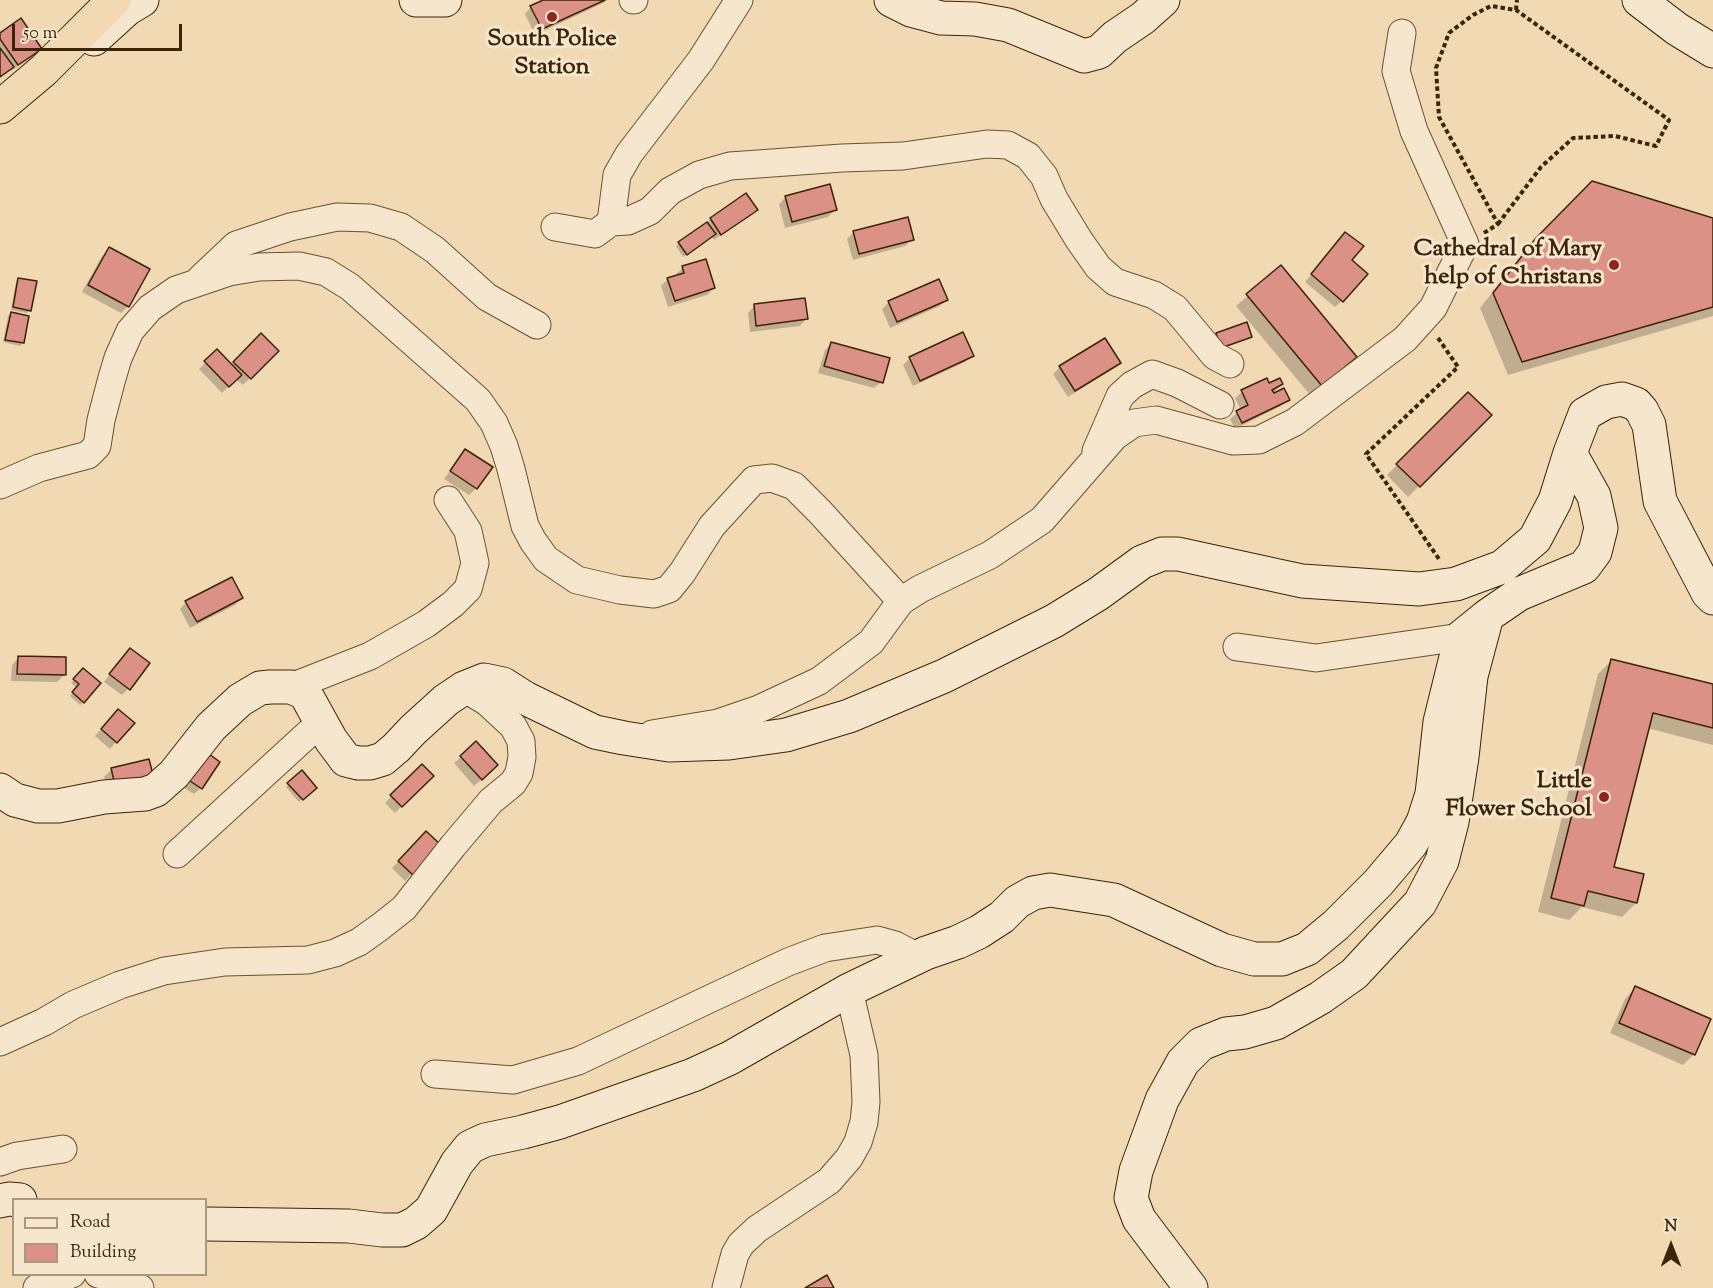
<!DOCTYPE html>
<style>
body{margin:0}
#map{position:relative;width:1713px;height:1288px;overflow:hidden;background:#f1d9b3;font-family:"Sorts Mill Goudy",serif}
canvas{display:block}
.legend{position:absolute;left:12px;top:1198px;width:195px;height:78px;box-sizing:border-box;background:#f6e6ce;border:2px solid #ac987e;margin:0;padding:8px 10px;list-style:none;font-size:18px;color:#3c2406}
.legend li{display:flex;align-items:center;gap:12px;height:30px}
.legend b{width:30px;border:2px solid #ac987e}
.north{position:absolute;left:1641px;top:1216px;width:60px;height:60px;-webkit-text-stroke:4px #f6e6ce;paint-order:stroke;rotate:0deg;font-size:16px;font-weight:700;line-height:24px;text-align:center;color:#3c2406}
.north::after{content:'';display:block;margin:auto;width:21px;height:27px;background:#3c2406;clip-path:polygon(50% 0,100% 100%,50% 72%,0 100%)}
.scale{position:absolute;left:12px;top:24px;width:170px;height:27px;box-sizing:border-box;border:3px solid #3c2406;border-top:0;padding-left:8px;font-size:18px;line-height:21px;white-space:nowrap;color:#3c2406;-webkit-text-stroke:4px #f6e6ce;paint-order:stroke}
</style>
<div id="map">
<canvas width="1713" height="1288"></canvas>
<ul class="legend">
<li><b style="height:8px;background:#f6e6ce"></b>Road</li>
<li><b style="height:16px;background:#db9186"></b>Building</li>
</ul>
<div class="north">N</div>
<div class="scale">50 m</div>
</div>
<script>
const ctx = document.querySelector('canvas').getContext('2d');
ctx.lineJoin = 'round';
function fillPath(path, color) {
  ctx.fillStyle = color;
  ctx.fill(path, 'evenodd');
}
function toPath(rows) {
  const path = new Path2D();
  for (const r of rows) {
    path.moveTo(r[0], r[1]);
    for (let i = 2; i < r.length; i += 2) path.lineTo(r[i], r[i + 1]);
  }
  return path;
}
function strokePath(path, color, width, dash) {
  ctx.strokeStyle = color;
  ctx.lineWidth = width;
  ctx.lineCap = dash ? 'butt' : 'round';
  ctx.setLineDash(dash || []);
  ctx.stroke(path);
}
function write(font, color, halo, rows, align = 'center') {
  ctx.font = font + ' "Sorts Mill Goudy",serif';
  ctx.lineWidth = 6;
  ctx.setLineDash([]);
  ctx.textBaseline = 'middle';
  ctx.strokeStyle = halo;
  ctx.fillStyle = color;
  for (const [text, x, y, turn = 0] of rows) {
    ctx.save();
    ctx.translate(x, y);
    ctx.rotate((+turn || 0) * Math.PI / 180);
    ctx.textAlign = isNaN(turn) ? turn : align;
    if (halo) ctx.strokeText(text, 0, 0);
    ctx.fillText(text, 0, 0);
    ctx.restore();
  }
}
fillPath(toPath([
 [547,0,607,0,603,3,535,35,525,14,531,7],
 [0,34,40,49,34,56,11,71,10,69,0,77],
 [1592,182,1713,220,1713,316,1508,375,1480,308,1523,254],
 [786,197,835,210,828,217,785,228,779,204],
 [756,210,714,240,712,237,683,257,676,246,711,219],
 [854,232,912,240,905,246,853,260,847,239],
 [1339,240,1350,260,1342,301,1335,307,1305,282],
 [109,249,128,306,121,313,82,292,102,256],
 [1281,267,1355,357,1311,396,1236,306],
 [683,268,714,288,707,295,668,307,661,286,668,279,677,277,676,274],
 [19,279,30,310,27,313,11,310,16,282],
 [947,299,940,306,890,328,882,309,889,302],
 [754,306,806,319,800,326,750,332,748,313],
 [11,313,23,343,20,346,3,342,8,316],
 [261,335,277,351,243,385,236,379,222,393,199,369,217,351,231,366],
 [832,343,881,382,874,388,818,373,825,350],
 [972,356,965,362,913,386,903,365,910,358],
 [1119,363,1112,369,1068,397,1053,374,1060,367],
 [1282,384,1270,396,1288,399,1281,406,1235,429,1230,419,1241,410,1235,398,1242,392],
 [1468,394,1490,415,1408,497,1387,475],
 [466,451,476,488,469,495,444,479],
 [241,598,235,605,190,628,180,609,186,602],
 [123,657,128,689,122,695,104,682],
 [18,658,64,675,57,682,11,681,12,665],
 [1612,660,1713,685,1713,745,1647,728,1613,868,1636,903,1622,917,1582,907,1569,920,1538,912,1598,674],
 [83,670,99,683,80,705,70,696,77,688,71,683],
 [111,718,116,742,110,749,95,736],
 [461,757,490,772,474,786,454,763],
 [198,760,201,788,194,794,181,786],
 [148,761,108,790,104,777,111,770],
 [422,766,432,776,395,813,385,803],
 [302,772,315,788,299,802,286,787],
 [426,833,439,845,405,881,392,868],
 [1635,988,1709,1020,1694,1054,1683,1065,1610,1033,1625,999]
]), '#0003');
const building = toPath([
 [543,0,605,0,542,29,530,6,543,0],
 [21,18,42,49,18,65,0,39,0,33,21,18],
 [0,48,14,67,0,77,0,48],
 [1592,181,1713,218,1713,307,1522,362,1493,293,1536,238,1592,181],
 [830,184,837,210,792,222,785,196,830,184],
 [746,193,758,210,721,235,710,218,746,193],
 [908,217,914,240,859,254,853,231,908,217],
 [707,222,716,234,687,255,678,242,707,222],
 [1345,232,1364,246,1352,260,1368,274,1343,302,1311,274,1345,232],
 [109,247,150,269,129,307,88,285,109,247],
 [706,259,715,288,675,301,667,278,684,273,682,266,706,259],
 [1281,265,1357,357,1322,386,1246,294,1281,265],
 [18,278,37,281,31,311,13,307,18,278],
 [939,279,948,300,897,322,888,301,939,279],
 [805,298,808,319,756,326,754,304,805,298],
 [11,312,29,316,24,343,5,340,11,312],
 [1247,322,1252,337,1221,348,1216,333,1247,322],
 [963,332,974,356,920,381,909,357,963,332],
 [261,333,279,351,251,379,233,362,261,333],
 [1105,338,1121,363,1075,391,1059,366,1105,338],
 [831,342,890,358,883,383,824,366,831,342],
 [217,349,242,375,229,387,204,361,217,349],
 [1267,378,1269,383,1280,378,1283,384,1272,390,1274,393,1284,388,1290,400,1242,423,1236,411,1248,405,1241,390,1267,378],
 [1468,392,1492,415,1420,487,1396,464,1468,392],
 [465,449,493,467,477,489,450,471,465,449],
 [232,577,243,598,197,622,185,601,232,577],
 [130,648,150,663,130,690,109,674,130,648],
 [18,656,66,657,66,675,17,674,18,656],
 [1611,659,1713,684,1713,728,1653,713,1614,867,1644,874,1637,903,1588,891,1584,906,1551,898,1611,659],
 [83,668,101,683,84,703,72,692,79,684,73,679,83,668],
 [118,709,135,723,117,743,101,729,118,709],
 [476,741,498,765,482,780,460,756,476,741],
 [205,751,220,762,202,789,187,779,205,751],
 [149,759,153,775,115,785,111,768,149,759],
 [422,764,434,776,402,807,390,795,422,764],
 [302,770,317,788,303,800,287,783,302,770],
 [426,831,441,845,413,875,398,861,426,831],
 [1635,986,1711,1019,1695,1055,1619,1023,1635,986],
 [827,1275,834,1288,805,1288,827,1275]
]);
fillPath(building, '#db9186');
strokePath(building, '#3c2406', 1.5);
const street = toPath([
 [633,0,634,0],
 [611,222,628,221,650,211,670,191,699,175,730,166,842,158,903,156,987,144,1008,145,1028,156,1044,176,1054,199,1079,240,1098,267,1115,282,1154,295,1175,308,1215,356,1230,364],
 [555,227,595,234,611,222,617,175,629,154,701,60,739,0],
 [201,278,236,245,290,227,337,217,370,218,401,227,435,250,487,297,537,325],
 [1096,451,1120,396,1132,385,1152,374,1177,383,1220,405],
 [0,485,39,468,88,455,97,446,101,420,112,378,118,358,130,331,150,308,176,290,229,272,259,267,299,266,326,272,350,287,478,400,494,423,504,446,511,469,525,526,533,541,546,559,577,580,620,590,654,594,669,589,682,573,712,526,754,480,772,478,794,486,820,512,901,601,871,642,819,681,759,709,718,723,652,734],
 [901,601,920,589,990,555,1042,520,1115,436,1134,423,1156,420,1233,441,1259,440,1295,422,1405,339,1433,308,1465,244,1414,131,1396,71,1402,33],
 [1237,647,1316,658,1461,637],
 [291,687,370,656,426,624,453,604,468,589,475,563,468,531,448,500],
 [177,854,321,722],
 [0,1042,44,1022,73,1005,120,985,164,971,225,962,308,960,335,953,359,942,380,927,404,908,453,846,491,801,513,783,519,773,522,757,521,741,513,726,487,702,464,688],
 [435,1074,513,1080,578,1061,788,962,825,948,877,940,895,945,918,957],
 [0,1162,17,1156,63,1149],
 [98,1274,112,1277,140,1288],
 [37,1288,57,1279,72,1274],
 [726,1288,735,1254,741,1244,757,1229,829,1181,849,1158,858,1142,864,1122,866,1102,864,1055,849,990]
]);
const secondary = toPath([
 [416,0,445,0],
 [891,0,911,10,941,18,975,19,1008,25,1084,56,1099,52,1115,37,1143,18,1163,0],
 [1639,0,1677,29,1713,51],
 [94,39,127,9,142,0],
 [0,790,15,800,38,806,58,806,104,797,145,794,156,790,174,774,211,727,240,700,260,688,270,687,291,687,305,693,331,740,346,760,358,763,370,763,383,759,396,748,413,730,446,700,464,688,484,680,503,684,525,698,595,732,624,738,669,745,729,743,786,735,849,716,944,676,1054,621,1098,594,1142,562,1162,554,1178,554,1302,581,1419,589,1456,584,1502,567,1535,539,1555,501,1570,453],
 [0,1201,9,1199,20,1200],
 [206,1224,349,1226,382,1230,402,1230,416,1223,431,1210,457,1163,470,1147,485,1140,523,1132,560,1122,693,1075,730,1058,849,990,926,953,958,942,979,932,1002,917,1017,902,1033,893,1050,890,1114,900,1222,950,1254,959,1282,959,1307,949,1336,925,1378,883,1411,844,1423,822,1432,794,1440,722,1461,637,1487,616],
 [1191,1288,1139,1219,1131,1198,1136,1171,1162,1100,1183,1062,1201,1044,1226,1034,1245,1032,1276,1023,1320,998,1354,974,1420,903,1442,861,1452,822,1462,757,1471,676,1487,616,1519,594,1584,567,1595,552,1601,528,1594,496,1570,453,1585,414,1606,402,1622,399,1636,404,1642,411,1649,425,1660,501,1708,593,1713,598]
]);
const highway = toPath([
 [0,107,44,70,114,0]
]);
strokePath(street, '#695131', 29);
strokePath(secondary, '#3c2406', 35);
strokePath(highway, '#3c2406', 35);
strokePath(toPath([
 [1516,10,1517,0],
 [1484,233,1498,224,1439,117,1436,68,1449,33,1473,15,1491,6,1516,10,1669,120,1656,146,1615,136,1573,138,1541,167,1498,224],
 [1438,338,1458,367,1366,454,1439,559]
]), '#3c2406', 4, [4.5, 3]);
strokePath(street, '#f6e6ce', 27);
strokePath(secondary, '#f6e6ce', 33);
strokePath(highway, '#f1d9b3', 33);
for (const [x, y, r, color] of [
 [552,17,6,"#8f2418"],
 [1614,265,6,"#8f2418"],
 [1604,797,6,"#8f2418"]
]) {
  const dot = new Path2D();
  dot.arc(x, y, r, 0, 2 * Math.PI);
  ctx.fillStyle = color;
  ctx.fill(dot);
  strokePath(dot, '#f6e6ce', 2);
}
write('bold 24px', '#3c2406', '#f6e6ce', [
 ["South Police",552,41,"center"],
 ["Station",552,69,"center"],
 ["Cathedral of Mary",1602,251],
 ["help of Christans",1602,279],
 ["Little",1592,783],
 ["Flower School",1592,811]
], 'right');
</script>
